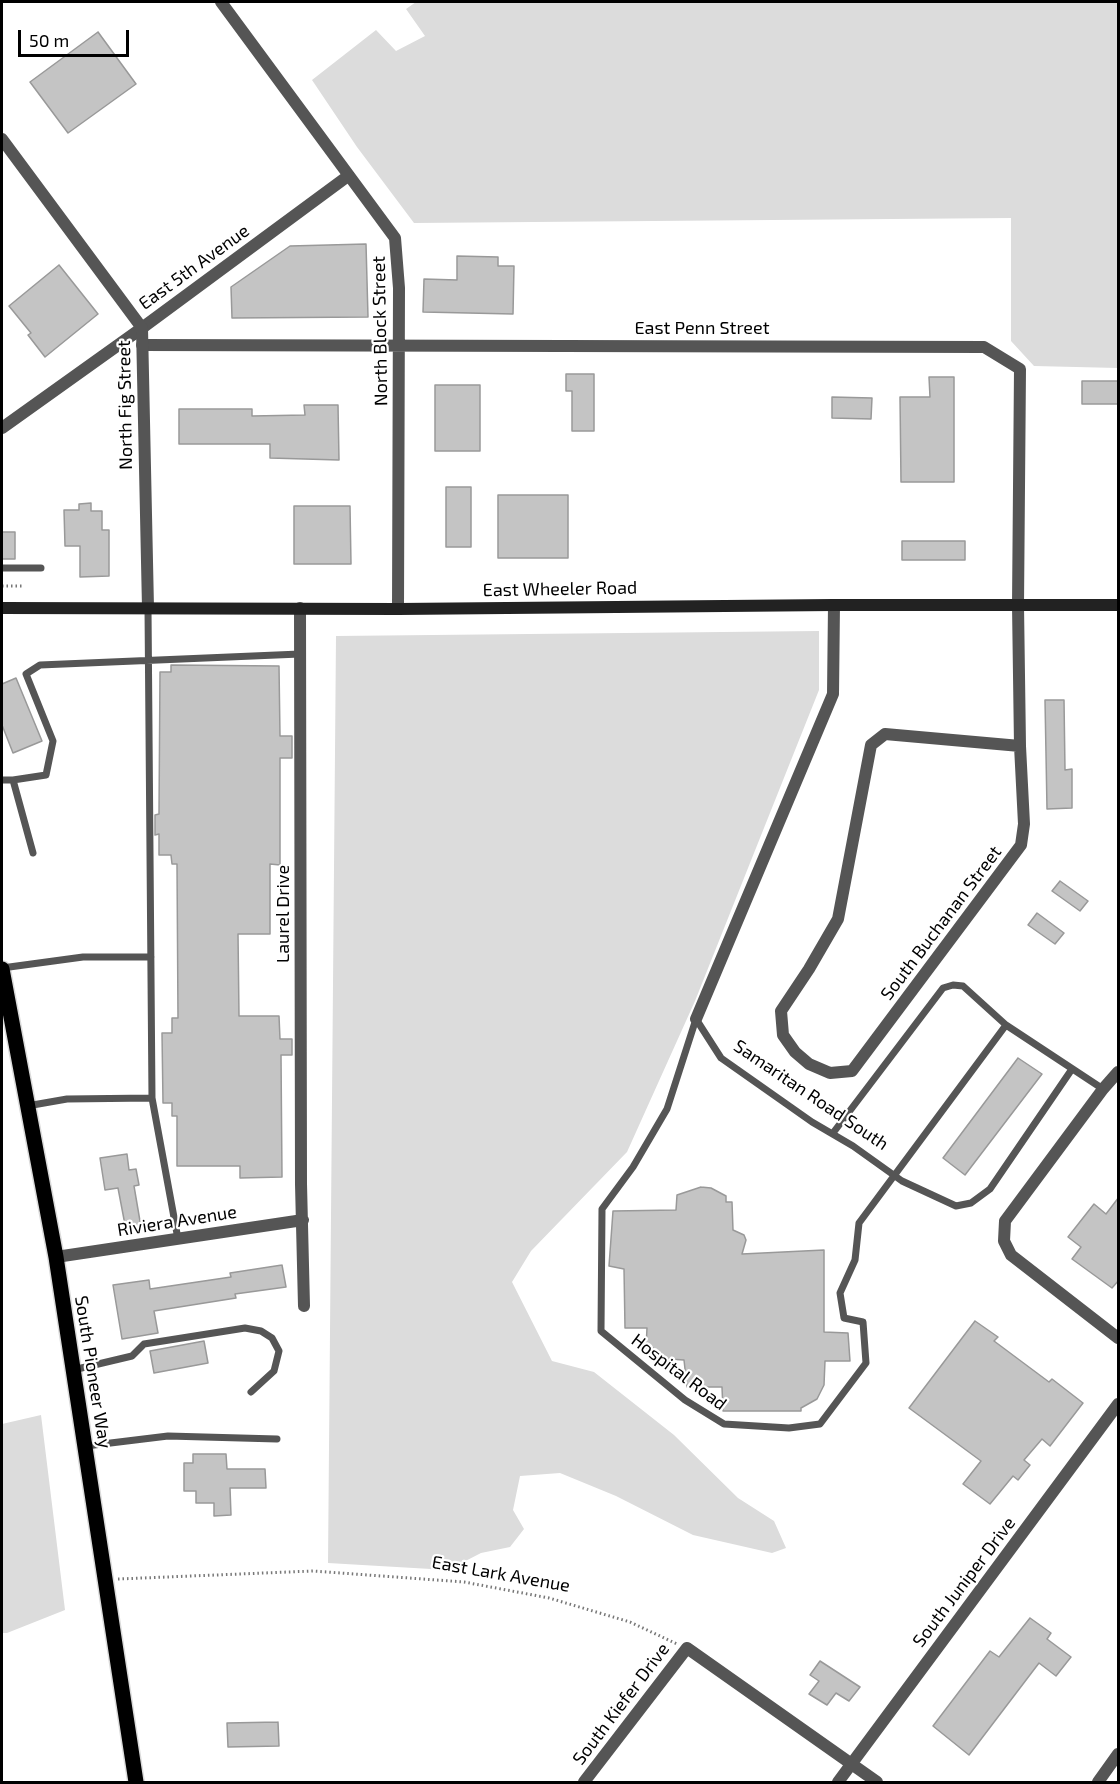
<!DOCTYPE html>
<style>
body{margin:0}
#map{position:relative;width:1120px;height:1784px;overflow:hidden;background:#fff;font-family:"Exo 2",sans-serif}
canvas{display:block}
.frame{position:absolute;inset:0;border:3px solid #000;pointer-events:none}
.scale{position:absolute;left:18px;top:30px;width:111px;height:27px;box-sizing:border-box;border:3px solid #000;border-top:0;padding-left:8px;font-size:18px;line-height:21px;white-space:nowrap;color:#000;-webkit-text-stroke:4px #fff;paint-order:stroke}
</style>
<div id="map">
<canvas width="1120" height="1784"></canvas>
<div class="frame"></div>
<div class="scale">50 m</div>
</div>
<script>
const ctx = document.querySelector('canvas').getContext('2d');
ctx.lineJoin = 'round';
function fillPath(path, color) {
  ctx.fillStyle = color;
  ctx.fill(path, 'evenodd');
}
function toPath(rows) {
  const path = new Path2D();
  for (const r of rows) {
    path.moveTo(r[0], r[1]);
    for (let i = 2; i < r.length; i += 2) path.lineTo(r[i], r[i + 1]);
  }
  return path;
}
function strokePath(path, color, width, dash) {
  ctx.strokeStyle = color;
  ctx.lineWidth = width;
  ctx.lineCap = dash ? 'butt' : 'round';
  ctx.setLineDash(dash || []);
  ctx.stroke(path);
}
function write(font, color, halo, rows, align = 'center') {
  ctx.font = font + ' "Exo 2",sans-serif';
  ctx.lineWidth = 4.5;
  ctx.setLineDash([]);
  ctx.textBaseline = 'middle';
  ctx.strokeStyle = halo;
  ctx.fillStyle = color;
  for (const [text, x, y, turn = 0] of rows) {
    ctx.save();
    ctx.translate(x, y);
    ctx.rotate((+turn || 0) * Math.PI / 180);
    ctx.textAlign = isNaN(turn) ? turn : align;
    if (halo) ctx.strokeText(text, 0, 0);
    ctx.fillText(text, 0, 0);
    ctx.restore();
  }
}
fillPath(toPath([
 [416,2,1118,2,1118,368,1034,366,1011,341,1011,218,414,223,357,147,312,80,376,30,396,51,425,36,406,9],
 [819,631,819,690,695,1001,627,1152,531,1251,512,1282,552,1361,594,1372,674,1435,738,1498,774,1521,786,1548,772,1553,693,1535,616,1496,560,1473,520,1476,513,1510,524,1529,510,1547,481,1553,448,1570,328,1563,336,636],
 [41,1415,65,1610,7,1633,2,1633,2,1424]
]), '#dcdcdc');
const building = toPath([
 [98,32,136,84,68,133,30,82,98,32],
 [366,244,368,317,232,318,231,287,290,246,366,244],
 [457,256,498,257,498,266,514,266,513,314,423,312,424,279,457,280,457,256],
 [59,265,98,314,45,357,28,335,31,333,9,306,59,265],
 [566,374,594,374,594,431,572,431,572,391,566,391,566,374],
 [929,377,954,377,954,482,901,482,900,397,930,397,929,377],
 [1082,381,1119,381,1119,404,1082,404,1082,381],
 [435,385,480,385,480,451,435,451,435,385],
 [832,397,872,398,871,419,832,418,832,397],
 [304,405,338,405,339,460,270,458,270,444,179,444,179,409,252,409,252,416,305,415,304,405],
 [446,487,471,487,471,547,446,547,446,487],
 [498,495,568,495,568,558,498,558,498,495],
 [91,503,91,511,102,511,102,530,109,530,109,576,80,577,80,546,65,546,64,510,79,510,79,504,91,503],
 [294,506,350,506,351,564,294,564,294,506],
 [2,532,15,532,15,559,2,559,2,532],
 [902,541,965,541,965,560,902,560,902,541],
 [171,665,279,666,280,736,292,736,292,758,280,758,280,865,270,864,270,934,238,934,239,1016,279,1016,280,1039,292,1039,292,1055,281,1055,282,1177,240,1178,240,1166,177,1166,177,1116,172,1116,172,1103,163,1103,162,1033,172,1033,172,1018,178,1018,177,864,172,864,171,855,159,855,159,834,155,835,155,815,159,814,160,672,171,672,171,665],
 [16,678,42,741,13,753,2,725,2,684,16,678],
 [1045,700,1064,700,1065,770,1072,769,1072,808,1047,809,1045,700],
 [1060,881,1088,901,1080,911,1052,891,1060,881],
 [1037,913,1064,933,1055,944,1028,925,1037,913],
 [1018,1058,1042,1074,965,1175,943,1158,1018,1058],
 [127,1154,129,1170,136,1169,139,1185,134,1186,141,1227,126,1230,118,1188,105,1190,100,1158,127,1154],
 [701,1187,711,1188,726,1196,726,1202,732,1202,733,1230,744,1235,746,1240,742,1254,824,1250,824,1332,848,1333,850,1361,825,1361,824,1385,817,1399,801,1408,801,1411,723,1411,722,1387,687,1387,684,1360,653,1358,653,1348,646,1348,647,1328,625,1328,624,1269,609,1266,613,1211,676,1210,677,1195,701,1187],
 [1119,1197,1119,1280,1112,1288,1072,1259,1081,1247,1068,1237,1094,1204,1106,1214,1119,1197],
 [282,1265,286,1287,235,1294,236,1298,154,1311,158,1333,122,1339,113,1285,149,1280,150,1289,231,1277,230,1273,282,1265],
 [975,1321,998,1337,994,1341,1049,1382,1052,1379,1083,1403,1050,1446,1042,1439,1024,1460,1030,1465,1018,1480,1013,1476,990,1504,963,1484,981,1461,909,1408,975,1321],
 [204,1341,208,1363,154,1373,150,1351,204,1341],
 [193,1454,226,1454,227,1469,265,1469,266,1488,230,1488,231,1515,214,1516,214,1503,196,1503,196,1491,184,1491,184,1463,193,1463,193,1454],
 [1030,1618,1051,1633,1047,1639,1071,1657,1056,1676,1039,1663,969,1755,933,1726,990,1651,999,1657,1030,1618],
 [820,1661,860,1687,849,1701,836,1693,827,1705,809,1694,819,1681,810,1675,820,1661],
 [278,1722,279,1746,228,1747,227,1723,278,1722]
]);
fillPath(building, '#c4c4c4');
strokePath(building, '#999', 1.5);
const primary = toPath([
 [2,969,56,1257,136,1782]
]);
strokePath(primary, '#dbdbdb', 18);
strokePath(toPath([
 [2,586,22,586],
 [118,1579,313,1571,464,1582,549,1598,630,1622,677,1644],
 [9,1782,9,1781]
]), '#777', 3, [1.5, 3]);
strokePath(toPath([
 [2,568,41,568],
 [148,608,152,1098,178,1239],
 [2,780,13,780],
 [33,853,13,780,46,775,53,741,26,674,40,665,300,654],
 [2,968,83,957,151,957],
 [696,1019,667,1109,633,1167,602,1209,601,1331,685,1400,724,1424,789,1428,820,1424,866,1363,863,1322,844,1318,840,1293,855,1260,859,1223,1006,1025],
 [696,1019,721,1058,812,1122,853,1146,902,1181,956,1206,971,1203,990,1189,1072,1069],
 [27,1106,67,1099,152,1098],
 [833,1133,943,988,953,985,963,986,1006,1025,1103,1089],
 [73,1370,132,1356,144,1344,245,1328,261,1331,272,1338,279,1351,274,1371,251,1392],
 [86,1446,168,1436,277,1439]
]), '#555', 7);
strokePath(toPath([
 [221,2,395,238,399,288,398,609],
 [142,345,984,347,1020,369,1018,605,1020,746,1024,824,1021,845,852,1071,830,1073,809,1064,795,1052,783,1035,781,1011,809,969,838,919,871,745,885,734,1020,746],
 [2,428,142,328,348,176],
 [300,608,301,1184,304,1306],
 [696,1019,833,694,834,605],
 [1118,1072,1103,1089,1005,1221,1004,1241,1011,1255,1118,1338],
 [56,1257,303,1220],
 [584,1782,687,1648,877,1782],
 [838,1782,1118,1404],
 [1098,1782,1118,1754]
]), '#555', 12);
strokePath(toPath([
 [2,139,142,328,148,608]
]), '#555', 12);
strokePath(toPath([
 [2,608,398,609,834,605,1118,605]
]), '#222', 12);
strokePath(primary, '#000', 15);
write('18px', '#000', '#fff', [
 ["East 5th Avenue",194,267,-36],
 ["East Penn Street",702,328],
 ["North Block Street",380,331,-91],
 ["North Fig Street",125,405,-91],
 ["East Wheeler Road",560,589,-1],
 ["Laurel Drive",283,914,-90],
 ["South Buchanan Street",941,923,-53],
 ["Samaritan Road South",811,1095,34],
 ["Riviera Avenue",177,1221,-9],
 ["South Pioneer Way",93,1372,81],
 ["Hospital Road",679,1372,37],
 ["East Lark Avenue",501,1574,10],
 ["South Juniper Drive",964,1582,-53],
 ["South Kiefer Drive",621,1704,-53]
]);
</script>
